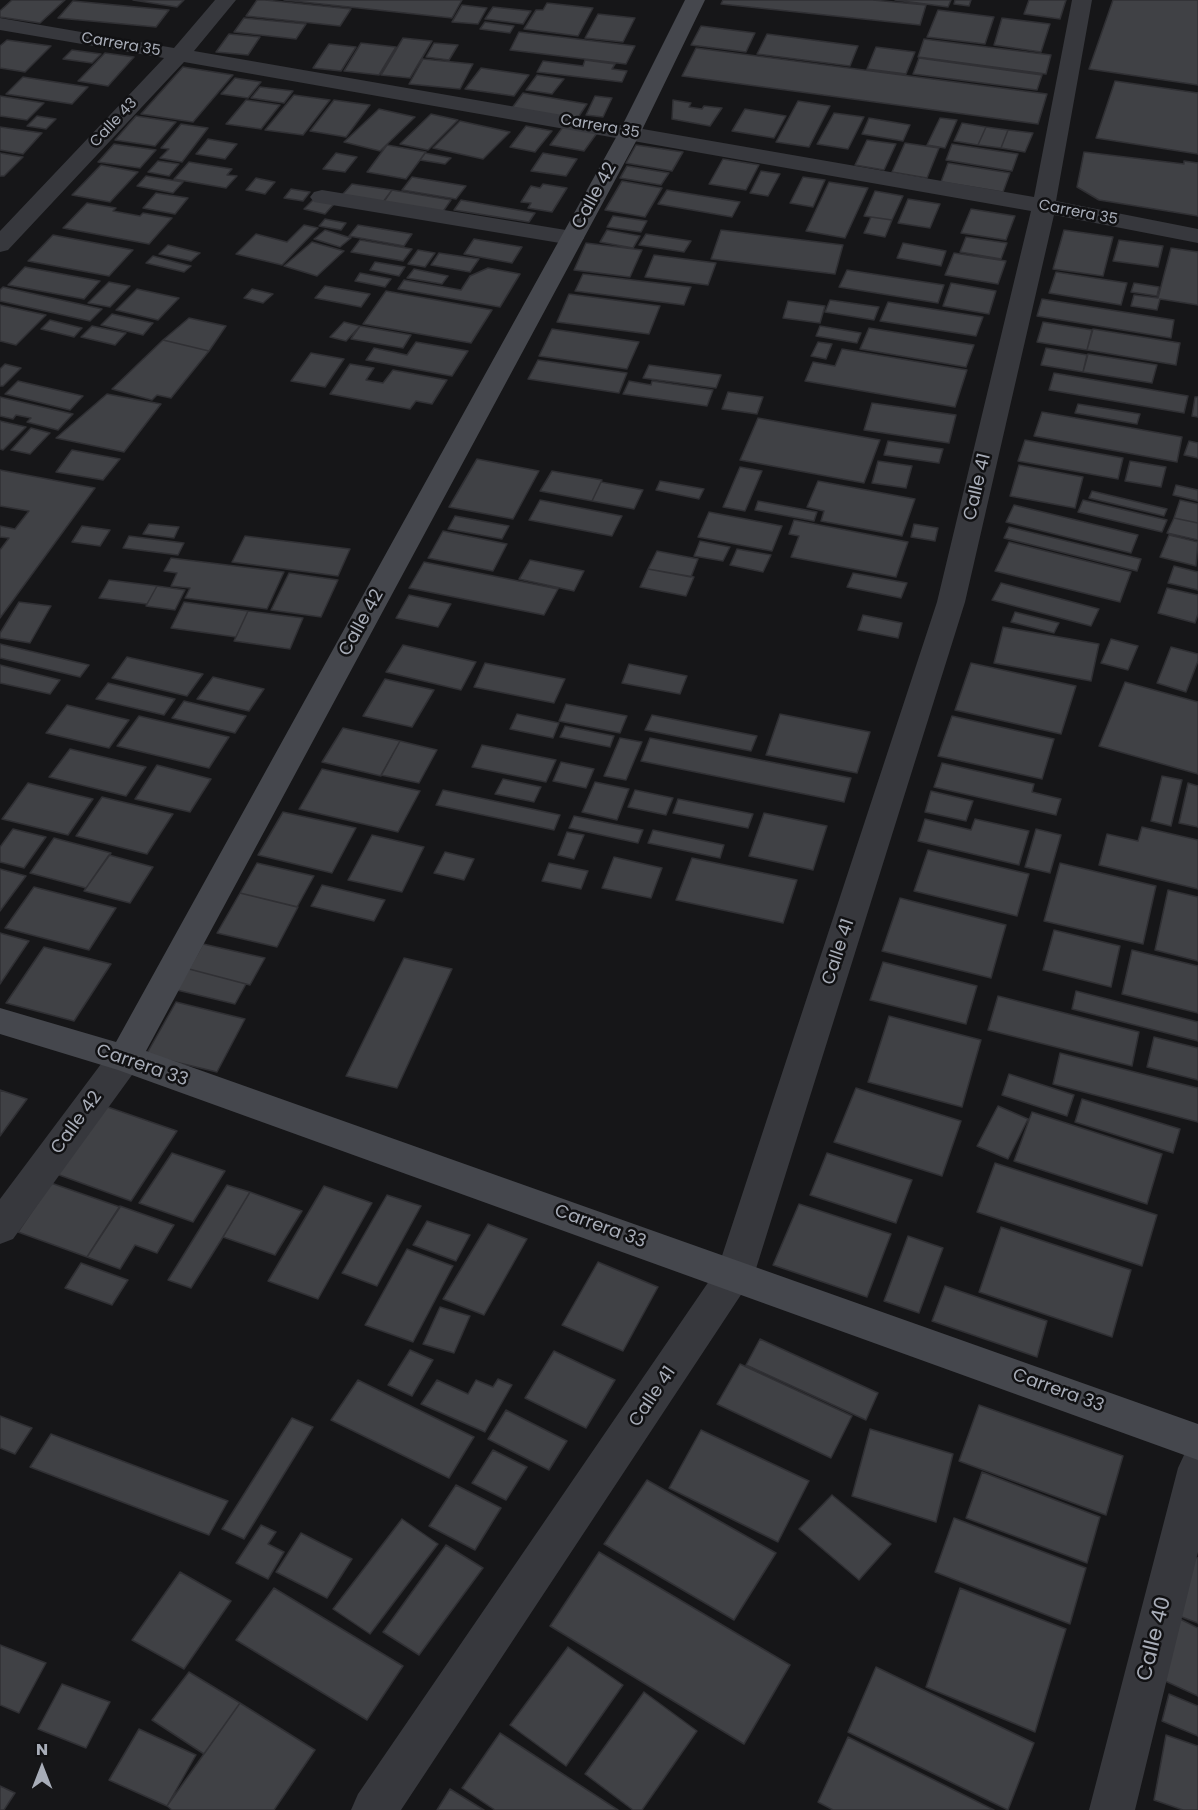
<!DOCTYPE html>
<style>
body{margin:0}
#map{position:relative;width:1198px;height:1810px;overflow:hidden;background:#161618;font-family:Poppins,sans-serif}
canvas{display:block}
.north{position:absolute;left:12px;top:1738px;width:60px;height:60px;-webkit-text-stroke:4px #111113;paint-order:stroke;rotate:0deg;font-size:16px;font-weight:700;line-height:24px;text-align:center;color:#a8adb8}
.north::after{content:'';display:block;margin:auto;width:21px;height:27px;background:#a8adb8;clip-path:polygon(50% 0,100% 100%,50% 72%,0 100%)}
</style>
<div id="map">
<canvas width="1198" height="1810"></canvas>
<div class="north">N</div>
</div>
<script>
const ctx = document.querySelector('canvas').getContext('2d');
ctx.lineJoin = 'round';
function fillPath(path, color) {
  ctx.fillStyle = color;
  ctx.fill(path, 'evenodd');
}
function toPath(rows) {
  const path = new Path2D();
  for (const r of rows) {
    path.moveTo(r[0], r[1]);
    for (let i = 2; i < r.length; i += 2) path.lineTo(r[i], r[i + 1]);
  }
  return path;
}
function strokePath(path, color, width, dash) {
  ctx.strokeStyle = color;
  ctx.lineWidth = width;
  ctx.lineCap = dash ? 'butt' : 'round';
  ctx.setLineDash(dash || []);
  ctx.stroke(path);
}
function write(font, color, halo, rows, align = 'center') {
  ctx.font = font + ' Poppins,sans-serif';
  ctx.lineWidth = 5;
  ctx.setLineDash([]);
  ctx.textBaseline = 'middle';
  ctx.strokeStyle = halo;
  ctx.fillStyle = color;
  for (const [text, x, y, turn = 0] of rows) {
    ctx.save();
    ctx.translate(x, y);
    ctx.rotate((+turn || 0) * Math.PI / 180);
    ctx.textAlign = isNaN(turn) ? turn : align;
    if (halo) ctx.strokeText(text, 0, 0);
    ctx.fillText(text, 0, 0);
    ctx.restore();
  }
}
const building = toPath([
 [12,0,65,0,40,23,0,17,0,11,12,0],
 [133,0,184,0,177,7,133,0],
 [257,0,265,0,351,9,340,26,246,16,257,0],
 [284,0,462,0,452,18,284,0],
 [723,0,873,0,926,5,920,25,721,4,723,0],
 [895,0,951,0,948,7,895,0],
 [955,0,971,0,969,6,954,4,955,0],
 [1029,0,1066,0,1060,19,1024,14,1029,0],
 [1113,0,1198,0,1198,85,1089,69,1113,0],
 [73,1,169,10,156,27,58,18,73,1],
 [547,3,593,8,578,36,524,29,536,10,543,10,547,3],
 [462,5,487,8,478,24,452,22,462,5],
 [493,7,531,11,523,24,485,19,493,7],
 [938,10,994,17,985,44,927,37,938,10],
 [598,14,635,18,623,42,585,38,598,14],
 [244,18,306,24,296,39,234,32,244,18],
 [1002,18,1050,24,1041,52,994,45,1002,18],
 [485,22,514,26,510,33,480,29,485,22],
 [701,26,755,33,746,52,691,45,701,26],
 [519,32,635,46,626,64,510,50,519,32],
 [229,34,260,37,248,55,216,52,229,34],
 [767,34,858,46,850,66,757,54,767,34],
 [403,38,432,41,410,78,381,75,403,38],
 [924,39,1051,55,1046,74,918,57,924,39],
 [7,40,51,46,25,72,0,68,0,46,7,40],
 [361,43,396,47,379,75,344,71,361,43],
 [434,43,458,45,449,60,426,57,434,43],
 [329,44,356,47,341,71,313,68,329,44],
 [876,47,915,52,906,74,867,69,876,47],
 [696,48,1047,94,1038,124,682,76,696,48],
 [72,50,101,54,92,63,63,59,72,50],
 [105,53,134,57,108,86,78,81,105,53],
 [919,58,1042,75,1037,90,913,74,919,58],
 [423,59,473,64,460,89,409,84,423,59],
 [585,60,615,64,612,69,627,71,622,82,537,72,543,61,583,66,585,60],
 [183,67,233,75,193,122,141,114,183,67],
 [481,68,529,75,514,96,465,89,481,68],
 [537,75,564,79,552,94,526,90,537,75],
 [23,77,88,87,72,104,6,94,23,77],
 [235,78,261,82,248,98,221,94,235,78],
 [1115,81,1198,93,1198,154,1096,138,1115,81],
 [260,87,293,91,284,103,251,98,260,87],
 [523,93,587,104,577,119,512,108,523,93],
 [294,95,330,100,303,135,265,130,294,95],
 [0,96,44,103,27,120,0,116,0,96],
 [595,96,612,98,603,117,586,115,595,96],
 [246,100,280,105,261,129,226,124,246,100],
 [334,100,370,105,346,137,310,131,334,100],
 [673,100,691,103,689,107,702,109,704,106,722,108,710,126,672,119,673,100],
 [798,101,830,106,809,147,776,142,798,101],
 [379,109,415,117,380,151,344,142,379,109],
 [745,109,786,116,774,138,732,131,745,109],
 [834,113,864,117,848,149,817,144,834,113],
 [431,114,458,120,428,150,400,144,431,114],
 [37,116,56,119,46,129,27,126,37,116],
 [136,116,176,122,155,146,115,140,136,116],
 [869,118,910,125,903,141,862,134,869,118],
 [940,118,957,120,945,148,927,145,940,118],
 [460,121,510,132,483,159,433,148,460,121],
 [962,123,986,127,978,145,954,141,962,123],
 [181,124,208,128,182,162,160,158,169,149,161,148,181,124],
 [526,126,552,131,535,152,510,147,526,126],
 [0,127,42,133,23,154,0,150,0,127],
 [563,127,597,133,584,151,550,145,563,127],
 [986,127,1008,130,1001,148,978,145,986,127],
 [1008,130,1033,133,1025,152,1001,148,1008,130],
 [208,139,237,144,225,159,196,154,208,139],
 [867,140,896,144,884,170,855,165,867,140],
 [905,143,939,148,927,178,892,172,905,143],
 [114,144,156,150,140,168,98,162,114,144],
 [952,144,1018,154,1012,171,946,160,952,144],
 [387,145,426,152,406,179,367,172,387,145],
 [636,145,683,152,672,171,626,163,636,145],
 [1084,152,1184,164,1184,161,1198,163,1198,216,1099,200,1077,187,1084,152],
 [0,153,23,157,4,176,0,176,0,153],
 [336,153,357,157,345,172,323,169,336,153],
 [425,153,451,158,445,164,420,160,425,153],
 [543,153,577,159,566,176,531,171,543,153],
 [723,159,759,165,746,190,709,184,723,159],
 [158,161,179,164,169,176,148,172,158,161],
 [189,162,232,169,227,175,237,176,226,188,174,179,189,162],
 [948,163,1010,173,1003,192,941,182,948,163],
 [101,165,138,172,110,202,72,195,101,165],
 [627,166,669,173,661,185,620,178,627,166],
 [761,171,780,174,768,196,750,193,761,171],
 [146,176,183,182,173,193,137,186,146,176],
 [412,177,466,186,456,199,402,190,412,177],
 [803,177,825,180,813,207,790,203,803,177],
 [256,178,275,182,265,194,246,190,256,178],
 [622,181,662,188,645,217,605,210,622,181],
 [829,182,868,188,845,238,806,231,829,182],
 [352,184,392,190,383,202,342,195,352,184],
 [543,184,567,188,552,212,528,208,531,203,521,202,531,186,540,188,543,184],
 [291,189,310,192,303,201,284,198,291,189],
 [392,190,451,200,442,213,383,203,392,190],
 [667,190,740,202,732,217,658,204,667,190],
 [875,191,903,196,892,220,864,216,875,191],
 [156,193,188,198,175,214,143,208,156,193],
 [314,199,334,204,325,214,304,209,314,199],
 [908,199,940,204,930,228,898,223,908,199],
 [461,200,535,213,529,222,454,210,461,200],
 [87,203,116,208,113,211,140,216,143,213,172,218,149,244,63,228,87,203],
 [971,209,1015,216,1006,240,961,233,971,209],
 [613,216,647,221,641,232,607,227,613,216],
 [871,217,892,220,885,237,864,233,871,217],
 [325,219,346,223,341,230,319,226,325,219],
 [304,225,318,228,282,265,236,254,256,234,287,242,304,225],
 [358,225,412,234,404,246,349,236,358,225],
 [325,230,351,238,340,247,314,239,325,230],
 [607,230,640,236,633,248,600,242,607,230],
 [721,230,843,245,835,274,711,259,721,230],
 [1064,230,1113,237,1103,276,1053,269,1064,230],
 [646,234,691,241,684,252,639,245,646,234],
 [53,235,133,250,109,276,28,261,53,235],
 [966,237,1007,243,1001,259,960,252,966,237],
 [474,239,522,247,512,263,464,254,474,239],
 [360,240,412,249,403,261,351,252,360,240],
 [1119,240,1163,246,1158,267,1113,261,1119,240],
 [312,242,344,251,317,276,284,266,312,242],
 [586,243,642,250,630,277,574,270,586,243],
 [903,243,946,251,941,266,897,258,903,243],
 [168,245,200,253,191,261,159,254,168,245],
 [1171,248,1198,252,1198,305,1160,299,1157,310,1131,306,1134,295,1158,298,1171,248],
 [418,250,435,253,425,267,408,264,418,250],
 [439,253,479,259,470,272,431,265,439,253],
 [954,253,1006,261,998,284,945,275,954,253],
 [654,255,716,263,708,285,645,277,654,255],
 [153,256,191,266,184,272,146,263,153,256],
 [375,262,405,267,399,276,370,270,375,262],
 [25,267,100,281,84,299,8,285,25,267],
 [488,268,520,274,500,307,398,289,404,280,461,290,470,276,488,268],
 [414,269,448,276,442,284,407,278,414,269],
 [847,270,944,285,938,303,839,287,847,270],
 [1056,272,1127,283,1121,305,1049,293,1056,272],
 [360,273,391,279,385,287,355,281,360,273],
 [583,274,691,287,684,305,575,291,583,274],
 [109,282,130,286,110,307,88,303,109,282],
 [951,283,996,291,989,314,943,306,951,283],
 [1134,283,1159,287,1157,296,1131,292,1134,283],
 [325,286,370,294,361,307,315,298,325,286],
 [3,287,102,309,90,321,0,301,0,290,3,287],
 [137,289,179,298,158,320,116,310,137,289],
 [252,289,273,294,263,303,244,298,252,289],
 [386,291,492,310,471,343,363,324,386,291],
 [569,294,660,306,649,334,557,322,569,294],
 [1042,299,1174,320,1171,338,1037,316,1042,299],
 [830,300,879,307,874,320,825,312,830,300],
 [788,301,825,306,820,323,783,318,788,301],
 [888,302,983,317,976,336,880,321,888,302],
 [0,305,46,315,16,345,0,341,0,305],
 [112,314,153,323,143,335,101,325,112,314],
 [189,318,226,326,209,351,163,340,189,318],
 [50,320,82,328,74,337,41,329,50,320],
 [344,322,360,326,346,341,330,337,344,322],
 [1043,322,1092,330,1087,350,1037,342,1043,322],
 [92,326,126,333,115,345,81,337,92,326],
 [360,326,411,335,403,348,351,339,360,326],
 [820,326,861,333,857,343,816,336,820,326],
 [869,328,974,345,966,367,860,349,869,328],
 [552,329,639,342,627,369,539,356,552,329],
 [1093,329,1180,343,1176,365,1087,350,1093,329],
 [163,340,209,351,171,398,157,395,152,400,112,389,163,340],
 [416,342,468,351,452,376,366,360,374,348,407,355,416,342],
 [818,342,832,344,826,359,811,356,818,342],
 [1046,348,1087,355,1083,372,1041,365,1046,348],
 [842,349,967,370,955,407,805,381,813,362,835,366,842,349],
 [311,353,344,359,325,387,291,381,311,353],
 [1088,354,1157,365,1152,383,1083,372,1088,354],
 [538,360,627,373,619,393,528,379,538,360],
 [5,364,21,368,3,386,0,386,0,369,5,364],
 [350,364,374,368,366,380,383,383,393,370,447,380,432,404,416,401,410,409,330,394,350,364],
 [649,365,721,375,716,388,643,378,649,365],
 [1054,373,1188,396,1184,413,1049,390,1054,373],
 [18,381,83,396,70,410,5,394,18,381],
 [629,381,651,385,652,381,713,390,707,406,623,394,629,381],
 [728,392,763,397,757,414,722,409,728,392],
 [107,394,161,404,124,452,56,438,107,394],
 [0,397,73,414,58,430,27,422,31,418,16,415,13,419,0,416,0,397],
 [1195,397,1198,397,1198,417,1192,416,1195,397],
 [872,403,956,415,949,443,864,430,872,403],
 [1078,404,1140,414,1137,424,1075,413,1078,404],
 [1042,412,1182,437,1177,462,1034,436,1042,412],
 [758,418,880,440,864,483,740,460,758,418],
 [0,421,26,427,3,450,0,449,0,421],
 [31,428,50,433,30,454,11,450,31,428],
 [1025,440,1123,458,1118,479,1018,461,1025,440],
 [888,441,943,449,939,463,884,455,888,441],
 [1189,441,1198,443,1198,458,1184,455,1189,441],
 [72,450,120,459,103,480,56,472,72,450],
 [477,459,539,471,513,519,449,507,477,459],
 [878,461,912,466,906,488,872,483,878,461],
 [1130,461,1166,467,1161,487,1125,481,1130,461],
 [1019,465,1083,477,1075,508,1010,496,1019,465],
 [740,467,762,471,745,511,723,507,740,467],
 [0,470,95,488,0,618,0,550,9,538,0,537,0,526,15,529,29,511,0,506,0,470],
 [552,471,602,480,592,501,540,491,552,471],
 [660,481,704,489,699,499,656,490,660,481],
 [818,481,915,499,902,536,821,521,824,511,807,507,818,481],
 [601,482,643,490,634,509,592,501,601,482],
 [1176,485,1198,490,1198,501,1173,495,1176,485],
 [1092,491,1167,509,1164,516,1089,498,1092,491],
 [540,500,622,516,612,536,529,520,540,500],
 [1083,500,1167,520,1162,532,1078,512,1083,500],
 [1180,500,1198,504,1198,523,1174,518,1180,500],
 [758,501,817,512,814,521,755,510,758,501],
 [1014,505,1138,535,1131,553,1006,522,1014,505],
 [709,512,782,526,772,551,698,537,709,512],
 [455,516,509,526,502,539,448,529,455,516],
 [1174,518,1198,523,1198,540,1167,533,1174,518],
 [794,520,908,542,896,577,791,557,799,536,789,534,794,520],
 [149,524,179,527,174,538,143,534,149,524],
 [914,524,938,528,935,541,911,537,914,524],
 [82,526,110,530,100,546,72,542,82,526],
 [1009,527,1141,559,1137,571,1004,538,1009,527],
 [443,531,507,544,493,571,428,558,443,531],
 [1169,535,1198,542,1196,566,1160,557,1169,535],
 [129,536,184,543,178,555,123,548,129,536],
 [245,536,350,549,338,576,232,562,245,536],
 [700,541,730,547,723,561,694,556,700,541],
 [1009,542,1131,572,1120,602,995,571,1009,542],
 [737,549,771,555,763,572,730,565,737,549],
 [657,551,698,559,691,577,648,569,657,551],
 [171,558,284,572,267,609,185,598,190,588,171,586,177,573,164,571,171,558],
 [530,560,584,571,574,591,519,579,530,560],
 [424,562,558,589,544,615,409,588,424,562],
 [1174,566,1198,572,1198,590,1168,583,1174,566],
 [648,569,694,577,686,596,640,587,648,569],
 [289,573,338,580,321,617,271,610,289,573],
 [853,573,907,583,901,598,847,587,853,573],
 [109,580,157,586,147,604,99,598,109,580],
 [1001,583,1099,609,1091,626,992,600,1001,583],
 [157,586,185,590,175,610,146,606,157,586],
 [1167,588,1198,595,1198,614,1195,623,1158,613,1167,588],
 [409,595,451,604,438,627,396,618,409,595],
 [19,602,51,606,30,643,0,638,0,633,19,602],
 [184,602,248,611,236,637,171,628,184,602],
 [248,611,303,618,290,649,234,641,248,611],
 [1015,612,1059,623,1054,633,1011,622,1015,612],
 [863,615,902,623,898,638,858,630,863,615],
 [1003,627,1099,644,1091,681,994,663,1003,627],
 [1111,639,1138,646,1128,670,1101,663,1111,639],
 [0,644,89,665,80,677,0,658,0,644],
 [403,645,476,662,461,690,386,672,403,645],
 [1171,647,1198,654,1198,661,1186,692,1157,683,1171,647],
 [127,657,203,674,187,696,112,678,127,657],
 [485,663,565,679,554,703,474,687,485,663],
 [971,663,1076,686,1061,734,955,710,971,663],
 [629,664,687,676,680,694,622,683,629,664],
 [0,665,60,680,50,694,0,683,0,665],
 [213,677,264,689,249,711,197,699,213,677],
 [385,679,434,690,412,727,363,716,385,679],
 [1125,682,1198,702,1198,774,1099,746,1125,682],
 [108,683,175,699,164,715,96,699,108,683],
 [184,701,246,716,235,733,172,718,184,701],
 [566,704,627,716,620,733,559,721,566,704],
 [67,705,129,720,109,748,46,733,67,705],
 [517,714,559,723,553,738,510,729,517,714],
 [780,714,870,732,857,773,766,755,780,714],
 [652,715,757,736,751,751,645,730,652,715],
 [139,716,229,737,209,768,117,746,139,716],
 [952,716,1054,739,1042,779,938,756,952,716],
 [565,726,614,736,610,747,560,737,565,726],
 [343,728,400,741,381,776,322,762,343,728],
 [620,738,642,742,626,780,604,776,620,738],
 [650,738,851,778,844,802,641,761,650,738],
 [400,741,437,750,419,783,381,775,400,741],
 [482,745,556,760,546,782,472,767,482,745],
 [70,749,146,767,126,796,49,777,70,749],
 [561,762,594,769,586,788,553,781,561,762],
 [942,763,1034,784,1032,792,1061,799,1056,815,934,787,942,763],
 [157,765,211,779,190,812,135,799,157,765],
 [322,769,420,791,398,832,299,809,322,769],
 [1162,776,1182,780,1171,826,1151,821,1162,776],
 [503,779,541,787,534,802,495,794,503,779],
 [595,782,629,789,617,820,582,812,595,782],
 [28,783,93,799,68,835,2,819,28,783],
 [1188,783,1198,786,1198,827,1179,823,1188,783],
 [443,790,560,815,554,830,436,805,443,790],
 [635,790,673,798,666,815,628,807,635,790],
 [931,791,973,801,966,821,925,812,931,791],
 [102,797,173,814,147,854,76,836,102,797],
 [678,799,753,814,748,828,673,813,678,799],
 [283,812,356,828,332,873,258,855,283,812],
 [764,813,827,826,813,870,749,856,764,813],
 [574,816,643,830,638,843,569,828,574,816],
 [925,819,971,830,975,819,1029,831,1019,865,918,841,925,819],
 [1142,827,1198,840,1198,889,1099,865,1107,834,1138,841,1142,827],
 [13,829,46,837,24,868,0,862,0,847,13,829],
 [1036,829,1061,835,1050,873,1025,867,1036,829],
 [653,830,724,845,720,858,648,843,653,830],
 [567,832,584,835,574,859,558,855,567,832],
 [372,835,424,847,402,892,348,880,372,835],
 [54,838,111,853,86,888,30,873,54,838],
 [928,850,1029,874,1017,916,914,891,928,850],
 [445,852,474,859,464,880,434,873,445,852],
 [109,855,153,867,130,903,84,891,109,855],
 [614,857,662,868,651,898,602,888,614,857],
 [692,858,797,880,783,923,676,900,692,858],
 [257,863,314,876,297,907,240,893,257,863],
 [549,863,588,871,581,889,542,881,549,863],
 [1060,863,1156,886,1143,944,1044,921,1060,863],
 [0,869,26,876,0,911,0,869],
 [322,885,385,900,374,921,311,906,322,885],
 [34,887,116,908,89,950,5,928,34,887],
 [1168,890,1198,897,1198,961,1155,950,1168,890],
 [240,893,298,907,277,947,217,933,240,893],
 [900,898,1006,925,991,978,882,951,900,898],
 [1054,930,1120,946,1111,987,1043,970,1054,930],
 [0,933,29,941,0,984,0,933],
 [203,944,265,958,250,985,189,969,203,944],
 [44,947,111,964,74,1021,6,1003,44,947],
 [1132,950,1198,966,1198,1013,1122,994,1132,950],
 [404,958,452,969,397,1088,346,1076,404,958],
 [883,962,977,986,966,1024,870,1000,883,962],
 [189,969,246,984,235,1004,177,990,189,969],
 [1076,991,1198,1022,1198,1041,1072,1009,1076,991],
 [998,996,1139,1032,1132,1066,988,1030,998,996],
 [176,1002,245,1019,217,1072,146,1055,176,1002],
 [889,1016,981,1040,962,1107,868,1082,889,1016],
 [1154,1037,1198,1048,1198,1080,1147,1067,1154,1037],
 [1060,1053,1198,1088,1198,1122,1053,1084,1060,1053],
 [1009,1074,1074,1095,1067,1116,1002,1095,1009,1074],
 [856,1088,961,1121,942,1176,834,1142,856,1088],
 [0,1090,27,1099,0,1136,0,1090],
 [1082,1099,1180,1129,1173,1153,1075,1122,1082,1099],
 [99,1104,177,1131,131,1201,51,1172,99,1104],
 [998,1106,1028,1119,1008,1159,977,1146,998,1106],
 [1032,1112,1162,1154,1147,1204,1014,1161,1032,1112],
 [172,1153,225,1171,193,1222,139,1203,172,1153],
 [827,1153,912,1180,896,1223,810,1195,827,1153],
 [995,1163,1157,1215,1142,1266,977,1212,995,1163],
 [51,1183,120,1207,87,1257,18,1232,51,1183],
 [227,1185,250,1192,223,1237,191,1288,168,1280,227,1185],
 [324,1186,372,1203,318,1299,268,1281,324,1186],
 [250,1192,302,1211,275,1255,223,1237,250,1192],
 [387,1195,421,1206,377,1286,342,1273,387,1195],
 [799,1204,891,1234,867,1297,773,1265,799,1204],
 [120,1206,174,1225,157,1253,135,1245,120,1269,87,1257,120,1206],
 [427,1221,470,1235,456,1261,413,1245,427,1221],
 [488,1224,527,1239,484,1315,443,1299,488,1224],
 [1001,1227,1131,1270,1112,1337,979,1292,1001,1227],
 [908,1236,943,1248,919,1313,884,1301,908,1236],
 [407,1249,453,1266,413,1342,365,1325,407,1249],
 [598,1262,658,1287,623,1351,562,1325,598,1262],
 [81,1263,128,1280,112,1305,65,1288,81,1263],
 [945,1286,1047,1321,1037,1357,932,1321,945,1286],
 [440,1307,470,1316,454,1353,423,1344,440,1307],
 [760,1339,878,1393,866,1420,746,1365,760,1339],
 [410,1350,433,1360,412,1396,388,1385,410,1350],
 [554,1351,615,1380,586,1428,525,1398,554,1351],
 [740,1364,852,1416,831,1458,717,1404,740,1364],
 [498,1379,512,1385,485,1432,421,1404,437,1380,468,1394,476,1380,493,1387,498,1379],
 [358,1380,474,1437,449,1478,331,1420,358,1380],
 [979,1405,1123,1456,1106,1515,959,1461,979,1405],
 [506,1410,567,1441,549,1470,488,1439,506,1410],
 [0,1416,32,1428,15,1454,0,1448,0,1416],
 [292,1418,313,1427,244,1539,222,1529,292,1418],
 [870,1429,953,1454,936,1522,852,1496,870,1429],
 [701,1430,809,1481,778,1542,669,1488,701,1430],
 [51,1434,228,1501,209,1535,30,1467,51,1434],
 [493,1450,527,1467,506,1500,472,1483,493,1450],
 [982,1472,1100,1517,1087,1563,966,1518,982,1472],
 [647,1480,776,1553,734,1620,604,1544,647,1480],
 [456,1485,501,1508,475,1550,429,1526,456,1485],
 [832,1495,891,1544,859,1580,799,1529,832,1495],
 [954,1518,1086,1568,1070,1624,935,1572,954,1518],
 [402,1519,438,1544,370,1634,333,1609,402,1519],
 [261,1525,276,1532,268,1544,284,1552,268,1579,236,1563,261,1525],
 [301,1533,352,1559,327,1598,276,1572,301,1533],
 [446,1545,483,1568,419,1655,383,1632,446,1545],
 [599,1552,790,1665,744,1744,550,1626,599,1552],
 [1187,1554,1198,1558,1198,1623,1171,1613,1187,1554],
 [180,1572,231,1601,184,1669,132,1640,180,1572],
 [274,1588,403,1666,367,1720,236,1640,274,1588],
 [960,1588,1066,1629,1035,1732,926,1687,960,1588],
 [1172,1615,1198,1628,1198,1696,1150,1674,1172,1615],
 [0,1645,46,1663,19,1713,0,1705,0,1645],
 [568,1647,623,1685,566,1766,510,1725,568,1647],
 [876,1667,1034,1743,1008,1810,848,1732,876,1667],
 [189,1672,240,1703,204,1754,152,1720,189,1672],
 [62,1684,110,1702,86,1748,38,1729,62,1684],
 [644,1692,697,1731,642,1810,633,1810,585,1774,644,1692],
 [1169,1694,1198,1706,1198,1736,1162,1721,1169,1694],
 [240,1703,315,1750,274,1810,172,1810,167,1806,240,1703],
 [139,1729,196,1755,167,1806,109,1780,139,1729],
 [500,1733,618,1810,495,1810,462,1788,500,1733],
 [1166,1735,1198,1746,1198,1810,1183,1810,1154,1800,1166,1735],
 [848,1737,994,1810,833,1810,818,1802,848,1737],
 [0,1786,15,1793,4,1810,0,1810,0,1786],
 [450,1789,484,1810,437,1810,450,1789]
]);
fillPath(building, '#404145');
strokePath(building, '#303034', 1.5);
fillPath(toPath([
 [215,0,236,0,194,51,1034,197,1072,0,1092,0,1056,201,1198,229,1198,243,1054,215,965,602,754,1275,401,1810,351,1810,358,1794,718,1268,937,602,1031,211,184,62,8,250,0,252,0,231,164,58,0,30,0,18,174,48,215,0],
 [322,190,572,231,580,233,584,238,580,243,572,245,314,202,310,197,314,192,322,190],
 [125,1044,137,1048,143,1058,137,1068,13,1239,0,1244,0,1199,113,1048,125,1044],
 [1198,1449,1198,1552,1135,1810,1089,1810,1178,1468,1184,1455,1198,1449]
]), '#37383d');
fillPath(toPath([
 [685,0,705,0,641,132,146,1051,1198,1424,1198,1460,118,1070,0,1034,0,1008,116,1042,619,132,685,0]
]), '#45474d');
write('15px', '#a8adb8', '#111113', [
 ["Carrera 35",121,45,10],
 ["Calle 43",114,123,-47],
 ["Carrera 35",600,127,10],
 ["Carrera 35",1078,213,11]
]);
write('18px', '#a8adb8', '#111113', [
 ["Calle 42",595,196,-61],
 ["Calle 41",978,487,-77],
 ["Calle 42",362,623,-61],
 ["Calle 41",839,952,-72],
 ["Carrera 33",142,1066,19],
 ["Calle 42",77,1123,-54],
 ["Carrera 33",600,1227,20],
 ["Carrera 33",1058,1391,20],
 ["Calle 41",653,1397,-56]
]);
write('21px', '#a8adb8', '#111113', [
 ["Calle 40",1155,1639,-76]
]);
</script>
